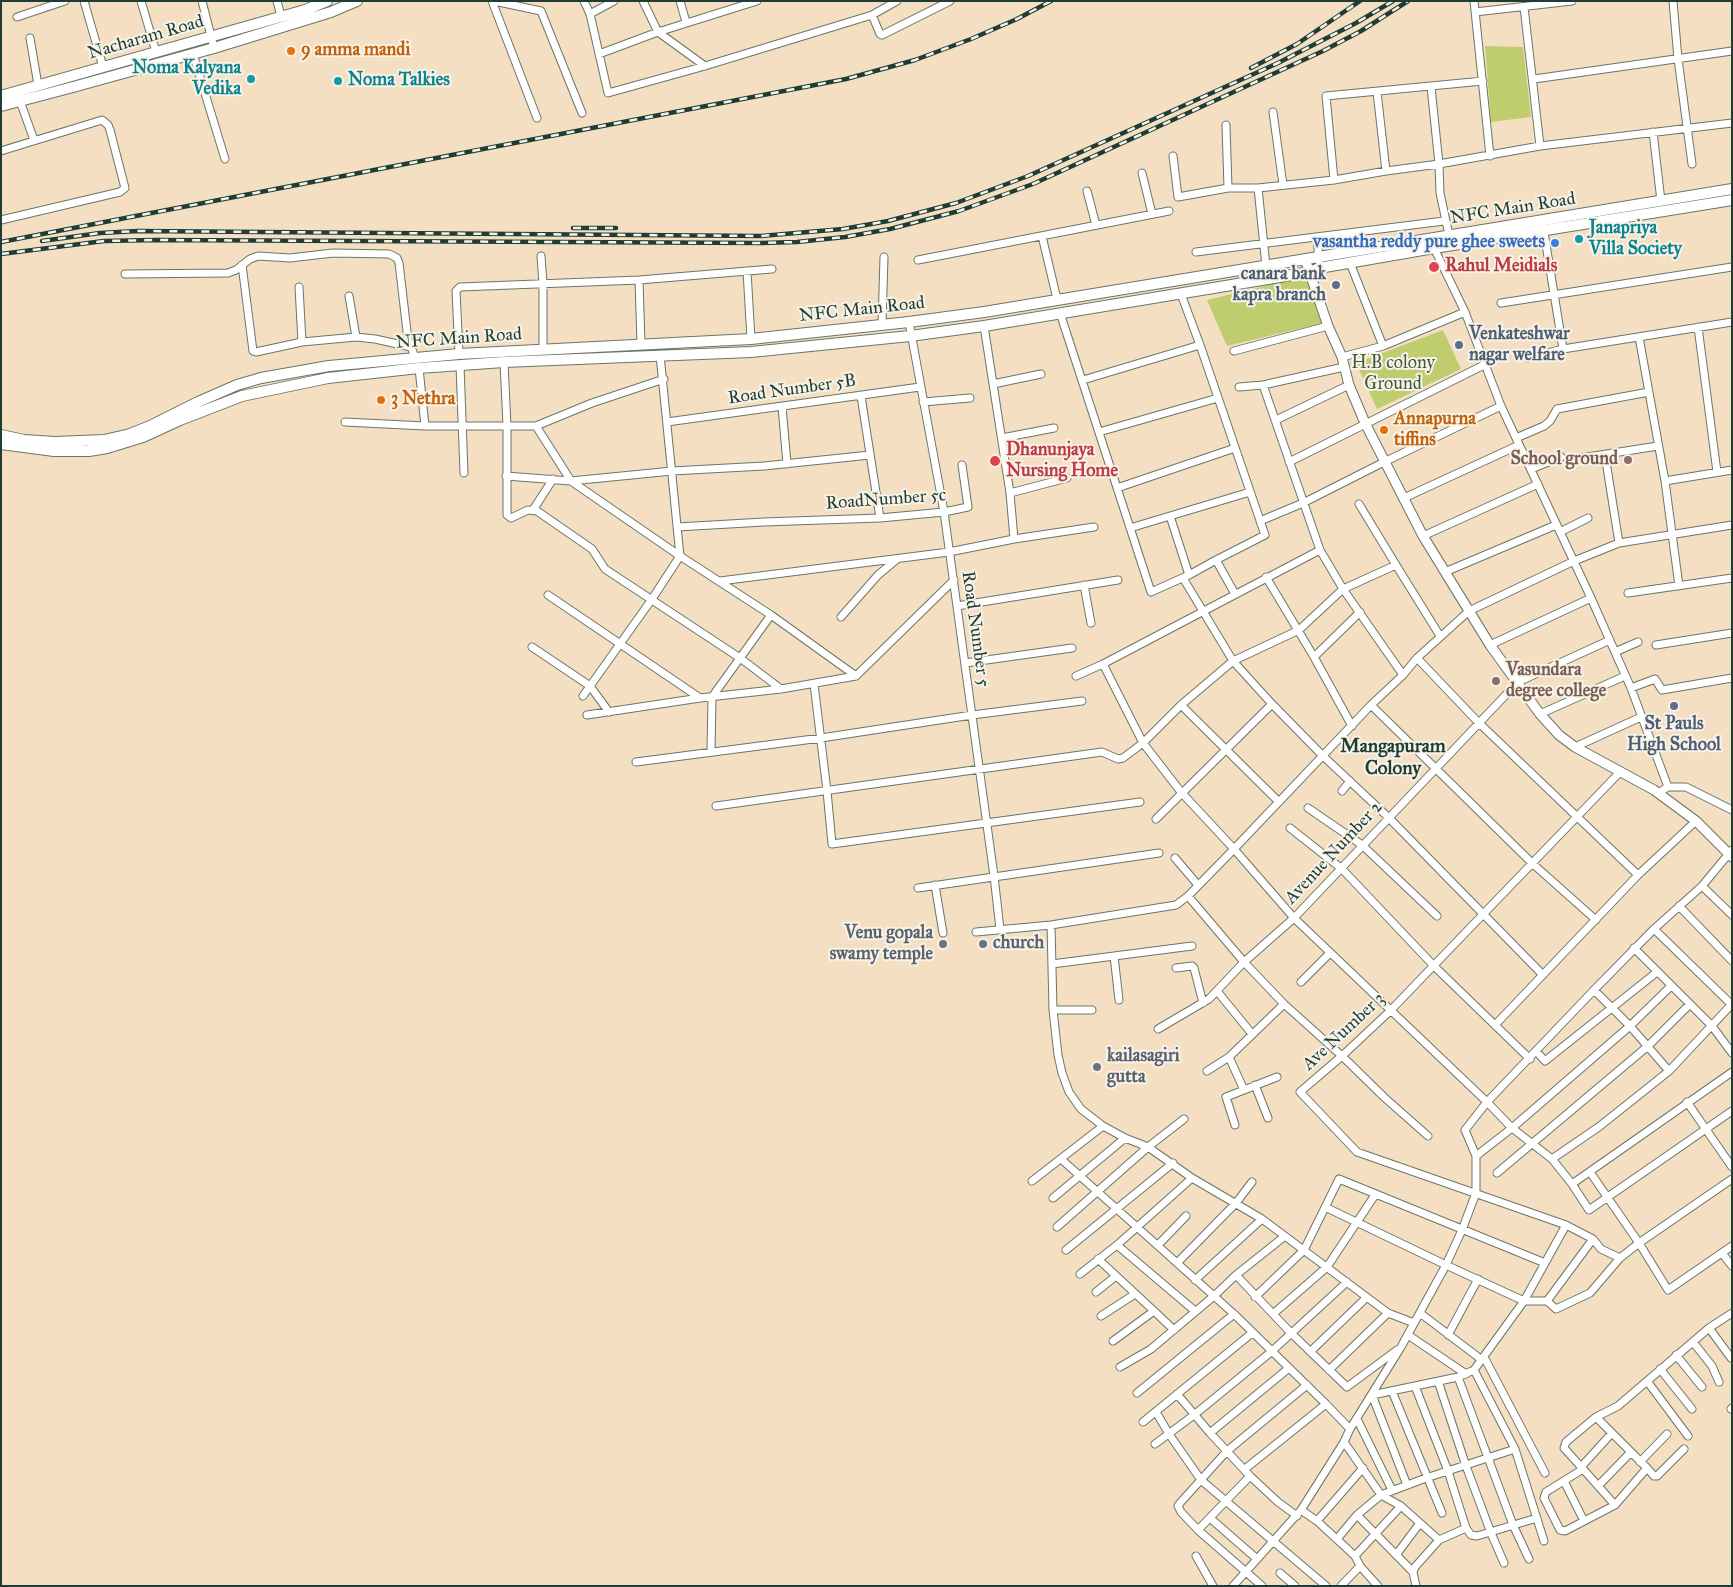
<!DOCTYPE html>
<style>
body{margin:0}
#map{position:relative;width:1733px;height:1587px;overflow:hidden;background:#f4dfc3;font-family:"IM FELL Great Primer",serif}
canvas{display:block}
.frame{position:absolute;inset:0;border:2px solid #1f3d34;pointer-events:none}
</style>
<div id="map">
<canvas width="1733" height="1587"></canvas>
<div class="frame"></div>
</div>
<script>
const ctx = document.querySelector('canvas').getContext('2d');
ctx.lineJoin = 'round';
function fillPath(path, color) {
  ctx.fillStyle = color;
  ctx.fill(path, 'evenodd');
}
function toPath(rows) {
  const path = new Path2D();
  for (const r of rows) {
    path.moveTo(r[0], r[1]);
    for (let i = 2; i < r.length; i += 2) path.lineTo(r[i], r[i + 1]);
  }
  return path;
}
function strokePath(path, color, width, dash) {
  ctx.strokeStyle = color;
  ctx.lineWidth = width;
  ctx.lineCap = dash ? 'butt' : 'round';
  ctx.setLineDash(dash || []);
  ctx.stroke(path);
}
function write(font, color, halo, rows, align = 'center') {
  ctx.font = font + ' "IM FELL Great Primer",serif';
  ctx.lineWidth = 4;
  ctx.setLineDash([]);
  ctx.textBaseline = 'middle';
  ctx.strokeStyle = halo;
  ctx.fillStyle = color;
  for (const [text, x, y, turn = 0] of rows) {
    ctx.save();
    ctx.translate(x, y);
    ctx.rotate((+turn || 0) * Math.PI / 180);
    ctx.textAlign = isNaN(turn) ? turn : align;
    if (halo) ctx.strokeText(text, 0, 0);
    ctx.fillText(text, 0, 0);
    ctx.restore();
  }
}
fillPath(toPath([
 [1485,46,1523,47,1531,117,1491,122],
 [1310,275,1327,322,1227,346,1207,300],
 [1443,330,1461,369,1377,409,1356,363]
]), '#bfcd6f');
const minor = toPath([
 [84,1,103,67],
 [141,1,156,52],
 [202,1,214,48],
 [277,1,281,16],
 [492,1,537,118],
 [494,1,541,11,582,113],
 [584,1,590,14,608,93,705,66,872,15,897,1],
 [643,1,658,32,705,66],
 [680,1,686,22],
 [1474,1,1490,156],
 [1673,1,1678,59,1692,164],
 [1524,7,1540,146],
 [1475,12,1572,1],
 [590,14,614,1],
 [872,15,880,34,882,35,950,1],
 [17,17,65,1],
 [30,38,38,85],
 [193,54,225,159],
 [599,54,658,32,757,1],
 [1534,79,1732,51],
 [1431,87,1439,164,1440,193,1449,235],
 [1377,92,1386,171],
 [20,101,34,140],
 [1273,112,1283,185],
 [1226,125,1228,188],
 [1653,132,1661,201],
 [1,151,102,120,108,125,110,130,125,188,120,192,1,220],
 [1173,156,1178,197,1228,188,1258,188,1334,180,1386,171,1439,164,1540,146,1732,123],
 [1142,173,1152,214],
 [1334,180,1326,96,1483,81],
 [1258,188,1266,266],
 [1087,191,1096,225],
 [1543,226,1563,349],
 [1042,236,1057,299],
 [1317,237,1319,261],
 [1434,248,1465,312,1501,406,1591,598,1631,688,1668,787],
 [1196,252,1444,221],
 [541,256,543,284,543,349],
 [918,260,1169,211],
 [1350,263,1383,346],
 [242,265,253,351,256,352,302,342,356,337,375,339,411,347],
 [747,271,751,339],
 [125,274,228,273,236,270,250,259,258,256,290,258,333,253,389,254,397,258,399,263,408,340,415,357],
 [639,280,641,344],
 [299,287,302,342],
 [349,296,356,337],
 [1501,303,1732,267],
 [1060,313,1151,592,1189,575,1216,560,1265,535,1200,345,1181,294],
 [909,322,944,512,994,876,1000,929],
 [882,325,884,257],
 [984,326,1010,493,1014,539],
 [1698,327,1717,472],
 [1639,337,1665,481,1679,586],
 [1234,351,1328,326],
 [459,354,456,291,460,287,639,280,772,269],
 [1342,357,1383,346,1465,312],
 [1528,358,1563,349,1732,322],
 [504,362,507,426,507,515,511,518,528,510,537,511,592,549,605,569,740,658,781,689],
 [460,365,464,473],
 [419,368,425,426],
 [1083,380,1200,345],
 [993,384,1041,374],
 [1263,385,1320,550,1343,589,1403,675],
 [1239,387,1263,385,1344,367],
 [861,396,880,518],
 [923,402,970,398],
 [782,406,787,464],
 [1276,420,1349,385],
 [345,422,425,426,536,426,592,403,664,379],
 [667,422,920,387],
 [536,426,571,481,680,556,771,615,856,676],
 [1099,432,1218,398],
 [1002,438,1054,428],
 [1516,438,1544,426,1550,421,1557,409,1649,392],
 [1605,455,1619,543],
 [1568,460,1658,446],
 [1289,462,1486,364],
 [1531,469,1561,457],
 [506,476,571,481,672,471,764,466,870,455],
 [1665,481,1732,470],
 [1117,488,1235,448],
 [1010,493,1067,478],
 [1404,498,1519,445],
 [1359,504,1396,565],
 [533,510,553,479],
 [1170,516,1189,575],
 [1260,521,1303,503,1384,462,1501,406],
 [677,527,764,522,880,518,944,512,968,507,962,465],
 [1130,528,1250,492],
 [1560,532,1588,518],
 [1423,536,1538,484],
 [1216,560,1235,594],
 [1445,572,1556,525],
 [1266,577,1314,657,1352,726],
 [1183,578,1233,661,1272,704,1323,756,1388,817,1543,975],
 [720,581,949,552,1014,539,1094,527],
 [1084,585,1091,623],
 [1628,593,1732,578],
 [548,595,700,698],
 [957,606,1118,580],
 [841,617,878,575,896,560],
 [1490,645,1591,598],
 [1656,645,1732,633],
 [532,647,590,686,609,712],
 [1615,652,1638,642],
 [1314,657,1360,612],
 [1417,658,1478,722,1638,875],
 [965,663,1072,648],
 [1103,664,1143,743,1181,792,1234,849,1294,918,1487,1102,1512,1128,1552,1159,1572,1184,1732,1072],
 [1076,676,1103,664,1320,550],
 [814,684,827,791,832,844,1140,802],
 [1631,688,1655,679,1662,690,1732,678],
 [583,696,652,599,680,556,660,355],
 [1181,705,1279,802],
 [1371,705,1533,864,1596,920],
 [1540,714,1625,676],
 [587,715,700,698,781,689,856,676,954,580],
 [1575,747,1641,717],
 [711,751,712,697,771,615],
 [636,762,821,738,972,715,1082,701],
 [1342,791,1350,781],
 [1658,793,1668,787,1686,787,1732,810],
 [716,806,1102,752,1118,759,1123,758,1143,743,1181,705,1233,661,1299,630,1343,589,1396,565,1440,636],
 [1308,808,1362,845,1437,916],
 [1156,819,1272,704],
 [1290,828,1342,869,1434,966,1530,1059],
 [1175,858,1198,885],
 [935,885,943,933],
 [1702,886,1732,915],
 [918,888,1159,853],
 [1188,896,1244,962,1284,1004,1342,1056,1385,1098,1428,1136],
 [1679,906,1732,961],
 [1051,925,1053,1010,1058,1055,1062,1073,1069,1092,1081,1109,1103,1126,1125,1138,1148,1147,1192,1178,1262,1219,1388,1313,1414,1323],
 [1654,929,1732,1005],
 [976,932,1051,925,1176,905,1188,896,1234,849,1371,705,1403,675,1417,658,1469,611,1574,561,1619,543,1732,525],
 [1634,948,1712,1026,1732,1053],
 [1114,956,1119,1000],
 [1052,964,1192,946],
 [1176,968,1192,966,1194,968,1203,1003],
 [1301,982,1330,953],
 [1594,990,1630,1026,1669,1071],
 [1217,991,1252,1034],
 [1053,1010,1092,1010],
 [1495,1025,1638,875,1696,821],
 [1158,1029,1209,999,1244,962,1294,918,1518,682,1610,640],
 [1536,1051,1545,1061,1657,972],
 [1229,1057,1244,1090,1277,1077],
 [1207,1071,1229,1057,1284,1004],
 [1255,1085,1268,1118],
 [1687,1102,1732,1167],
 [1235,1125,1226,1097,1244,1090],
 [1476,1156,1512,1128,1630,1026,1671,986],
 [1061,1159,1234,1314,1326,1404,1350,1429],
 [1552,1159,1600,1126,1669,1071,1732,1004],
 [1590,1172,1639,1243,1668,1290,1732,1246],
 [1497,1173,1648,1046,1690,1004],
 [1032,1181,1103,1126],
 [1572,1184,1589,1210,1732,1111],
 [1053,1198,1125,1138],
 [1325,1207,1446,1265,1524,1301,1547,1301,1556,1309,1590,1293,1620,1258,1639,1243,1732,1179],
 [1057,1227,1148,1147,1184,1119],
 [1117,1245,1195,1311],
 [1158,1245,1186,1216],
 [1066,1250,1173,1163],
 [1722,1253,1732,1266],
 [1620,1258,1601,1249,1593,1239,1566,1225,1357,1152,1300,1092,1342,1056,1390,1011,1620,772],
 [1098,1259,1154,1311,1113,1341],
 [1177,1263,1236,1203,1252,1182],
 [1080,1274,1117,1245,1192,1178],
 [1236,1275,1291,1333,1347,1387,1397,1350],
 [1195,1280,1262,1219],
 [1096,1292,1116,1276],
 [1255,1297,1304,1250,1339,1179,1545,1263],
 [1547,1301,1593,1239],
 [1154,1311,1174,1330],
 [1420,1313,1482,1360],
 [1273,1314,1327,1267,1375,1195],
 [1101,1316,1135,1294],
 [1709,1328,1731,1358],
 [1408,1335,1466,1374],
 [1448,1335,1478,1279],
 [1693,1342,1712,1366,1719,1382],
 [1311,1351,1366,1298],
 [1676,1355,1702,1387],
 [1484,1357,1545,1473],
 [1120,1367,1151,1349,1214,1296,1236,1275,1285,1236],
 [1660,1369,1692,1409],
 [1329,1370,1388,1313],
 [1474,1370,1515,1449,1544,1541],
 [1458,1377,1513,1525,1529,1559],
 [1438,1381,1466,1466,1491,1533,1504,1563],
 [1647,1381,1688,1436],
 [1415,1386,1448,1471,1466,1528],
 [1392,1391,1442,1513],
 [1137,1393,1234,1314],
 [1177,1394,1210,1433,1250,1476,1278,1502,1297,1516],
 [1731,1409,1732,1408],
 [1156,1412,1169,1434,1201,1480,1326,1586],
 [1596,1417,1647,1468],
 [1357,1419,1392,1490],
 [1143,1422,1252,1333],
 [1210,1433,1289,1368],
 [1344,1442,1381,1495,1401,1506,1439,1540],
 [1155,1444,1194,1415,1271,1352,1347,1282],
 [1684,1449,1657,1476,1654,1476,1647,1468,1615,1505,1565,1531,1560,1530,1544,1498,1546,1492,1583,1469,1564,1448,1566,1442,1596,1417,1618,1406,1709,1328,1732,1313],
 [1640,1462,1667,1434],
 [1581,1467,1612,1433],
 [1245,1469,1326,1404],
 [1583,1469,1615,1505],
 [1250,1476,1198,1530,1262,1586],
 [1564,1481,1584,1521],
 [1407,1485,1372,1395,1458,1377,1474,1370,1524,1301,1566,1225],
 [1598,1486,1631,1452],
 [1301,1510,1317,1521,1355,1556,1360,1566,1378,1586],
 [1357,1515,1413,1572],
 [1210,1518,1257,1559],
 [1317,1521,1363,1468],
 [1198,1530,1181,1512,1178,1506,1180,1503,1227,1451,1307,1385],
 [1337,1539,1357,1515,1381,1495,1426,1478,1515,1449],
 [1396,1555,1420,1523],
 [1196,1556,1213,1586],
 [1355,1556,1401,1506],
 [1280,1573,1295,1586],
 [1233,1586,1301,1510,1344,1442,1350,1429,1401,1347,1446,1265,1462,1230,1476,1193,1476,1156,1465,1130,1487,1102,1594,990,1654,929,1702,886,1732,850],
 [1341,1586,1360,1566],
 [1416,1586,1413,1572,1415,1567,1439,1540,1466,1528,1471,1535,1477,1536,1537,1518]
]);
const tertiary = toPath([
 [1305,259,1328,326,1342,357,1349,385,1365,423,1423,536,1490,645,1540,714,1559,735,1575,747,1654,790,1696,821,1732,857]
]);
const secondary = toPath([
 [1,96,305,10,327,1],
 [1,106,73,87,214,48,331,12,357,1],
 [1,435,24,440,55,442,104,440,130,434,150,426,198,402,237,385,261,378,329,366,459,354,751,339,909,322,984,312,1732,189],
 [1,444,54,451,89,451,107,448,143,437,180,420,242,396,328,378,419,368,504,362,751,352,910,336,984,326,1310,272,1319,268,1434,248,1732,200]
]);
strokePath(minor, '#6a7666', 9);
strokePath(tertiary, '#6a7666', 11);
strokePath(secondary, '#6a7666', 12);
strokePath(minor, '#fff', 7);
strokePath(tertiary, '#fff', 9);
strokePath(secondary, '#fff', 10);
const rail = toPath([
 [1251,68,1297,44,1360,1],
 [573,228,616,228],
 [42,241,100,233,138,231,761,236,843,229,888,221,956,203,1028,176,1278,63,1356,23,1393,1],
 [1,242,846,79,915,60,971,39,1017,19,1051,1],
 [1,254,104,241,156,240,761,243,797,242,845,237,890,229,959,211,1033,184,1323,51,1361,31,1408,1]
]);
strokePath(rail, '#1f3d34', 4.5);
strokePath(rail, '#f7f3e8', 2.5, [8]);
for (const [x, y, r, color] of [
 [291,51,5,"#e8710a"],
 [251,79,5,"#0f9aa8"],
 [338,81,5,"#0f9aa8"],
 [1579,239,5,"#0f9aa8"],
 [1555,243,5,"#3f7fe0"],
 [1434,267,6,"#e0444e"],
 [1336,285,5,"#5c6f8a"],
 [1459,345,5,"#5c6f8a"],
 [381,400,5,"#e8710a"],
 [1384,430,5,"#e8710a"],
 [1628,460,5,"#8d6e63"],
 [995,461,6,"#e0444e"],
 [1496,681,5,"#8d6e63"],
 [1674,706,5,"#5c6f8a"],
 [943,944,5,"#6b7280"],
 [983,944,5,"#6b7280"],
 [1097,1067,5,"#6b7280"]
]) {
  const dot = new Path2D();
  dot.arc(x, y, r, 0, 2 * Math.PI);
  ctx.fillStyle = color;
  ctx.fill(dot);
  strokePath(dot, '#f7f3e8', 2);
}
write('18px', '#1f3d34', '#f7f3e8', [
 ["Nacharam Road",146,38,-16],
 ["NFC Main Road",1513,209,-9],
 ["NFC Main Road",862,310,-6],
 ["NFC Main Road",459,339,-4],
 ["Road Number 5B",792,390,-8],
 ["RoadNumber 5c",886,500,-4],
 ["Road Number 5",975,629,82],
 ["Avenue Number 2",1334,853,-47],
 ["Ave Number 3",1344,1032,-43]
]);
write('bold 18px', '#c56008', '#f7f3e8', [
 ["9 amma mandi",301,51],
 ["3 Nethra",391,400],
 ["Annapurna",1394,420],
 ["tiffins",1394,441]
], 'left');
write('bold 18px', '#0d838f', '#f7f3e8', [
 ["Noma Kalyana",241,69,"right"],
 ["Vedika",241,90,"right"],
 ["Noma Talkies",348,81],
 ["Janapriya",1589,229],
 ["Villa Society",1589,250]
], 'left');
write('bold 18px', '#366cbe', '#f7f3e8', [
 ["vasantha reddy pure ghee sweets",1545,243]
], 'right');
write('bold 18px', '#be3a42', '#f7f3e8', [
 ["Rahul Meidials",1445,267],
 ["Dhanunjaya",1006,451],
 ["Nursing Home",1006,472]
], 'left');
write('bold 18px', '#4e5e75', '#f7f3e8', [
 ["canara bank",1326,275],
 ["kapra branch",1326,296],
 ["Venkateshwar",1469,335,"left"],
 ["nagar welfare",1469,356,"left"],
 ["St Pauls",1674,725,"center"],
 ["High School",1674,746,"center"]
], 'right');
write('18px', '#3f5a40', '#f7f3e8', [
 ["H.B colony",1393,364],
 ["Ground",1393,385]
]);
write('bold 18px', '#785e54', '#f7f3e8', [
 ["School ground",1618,460],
 ["Vasundara",1506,671,"left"],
 ["degree college",1506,692,"left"]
], 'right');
write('bold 18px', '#5b616d', '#f7f3e8', [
 ["Venu gopala",933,934,"right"],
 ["swamy temple",933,955,"right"],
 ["church",993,944],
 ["kailasagiri",1107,1057],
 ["gutta",1107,1078]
], 'left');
write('bold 19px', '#1f3d34', '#f7f3e8', [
 ["Mangapuram",1393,747],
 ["Colony",1393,769]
]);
</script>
